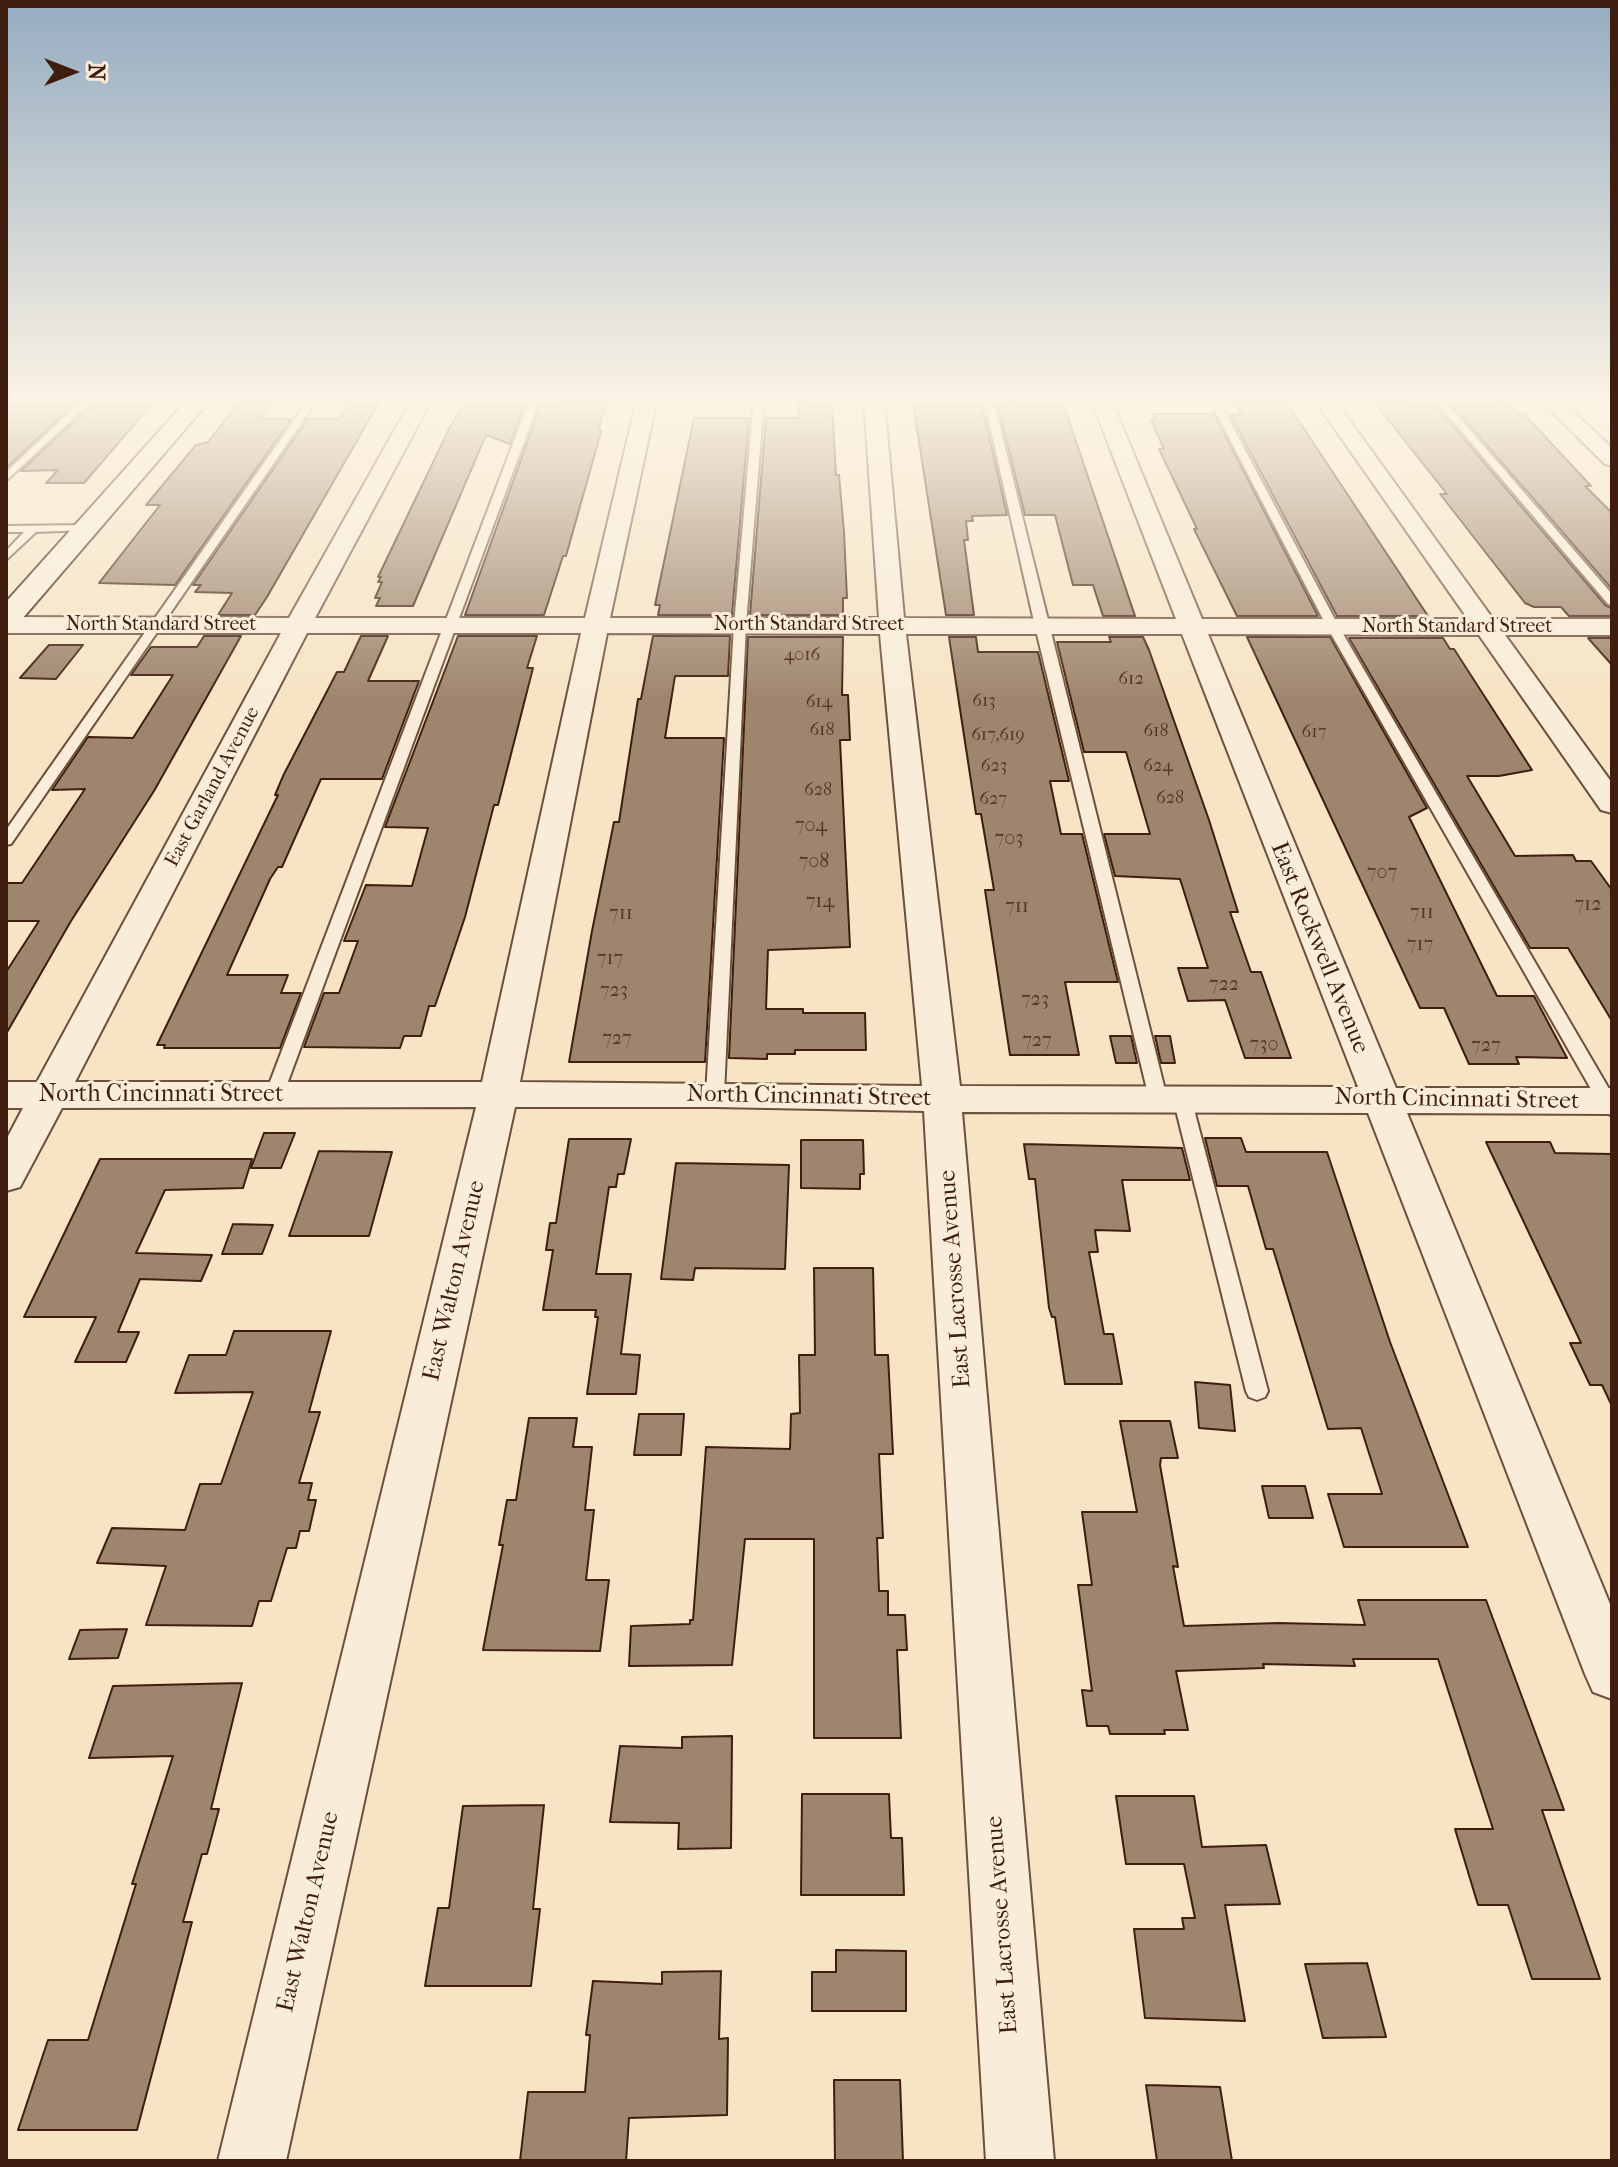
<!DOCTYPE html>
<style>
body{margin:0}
#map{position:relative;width:1618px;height:2167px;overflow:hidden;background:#f6e4c4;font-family:"IM FELL French Canon",serif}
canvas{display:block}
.frame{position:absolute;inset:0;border:8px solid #3f1e0f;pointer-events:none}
.north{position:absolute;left:32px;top:32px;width:80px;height:80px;-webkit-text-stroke:6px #f9edd9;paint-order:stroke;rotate:90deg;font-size:22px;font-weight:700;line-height:32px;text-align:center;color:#3f1e0f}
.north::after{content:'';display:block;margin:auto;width:28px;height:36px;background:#3f1e0f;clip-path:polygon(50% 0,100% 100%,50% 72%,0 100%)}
</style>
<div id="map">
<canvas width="1618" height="2167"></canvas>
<div class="frame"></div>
<div class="north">N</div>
</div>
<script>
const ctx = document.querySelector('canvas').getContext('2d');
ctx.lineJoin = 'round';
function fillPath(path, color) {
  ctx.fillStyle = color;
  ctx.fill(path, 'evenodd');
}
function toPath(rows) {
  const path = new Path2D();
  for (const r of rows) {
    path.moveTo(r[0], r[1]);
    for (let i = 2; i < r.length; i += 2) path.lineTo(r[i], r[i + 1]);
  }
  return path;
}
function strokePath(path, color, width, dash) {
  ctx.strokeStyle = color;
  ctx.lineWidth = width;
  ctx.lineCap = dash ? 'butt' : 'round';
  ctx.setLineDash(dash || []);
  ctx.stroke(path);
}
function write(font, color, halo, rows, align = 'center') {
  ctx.font = font + ' "IM FELL French Canon",serif';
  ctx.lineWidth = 6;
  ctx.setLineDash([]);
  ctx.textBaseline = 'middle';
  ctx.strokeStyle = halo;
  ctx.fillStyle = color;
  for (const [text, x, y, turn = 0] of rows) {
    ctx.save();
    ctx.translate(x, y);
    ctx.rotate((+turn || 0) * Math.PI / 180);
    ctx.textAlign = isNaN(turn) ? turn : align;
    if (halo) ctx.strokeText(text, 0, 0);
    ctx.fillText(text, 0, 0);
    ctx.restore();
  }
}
const building = toPath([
 [353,399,381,399,267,597,255,615,218,615,232,593,195,592,201,585,193,585,308,419,339,419,353,399],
 [1016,400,1062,400,1135,616,1103,616,1093,585,1073,585,1055,515,1025,515,998,406,1002,406,1001,402,1016,400],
 [578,402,606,402,599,428,601,432,566,556,563,556,544,615,465,615,541,404,578,402],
 [1374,402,1434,404,1606,606,1612,608,1612,616,1569,616,1561,607,1534,607,1525,603,1440,494,1447,494,1374,402],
 [238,403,272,403,260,419,291,419,175,585,99,583,160,505,146,505,196,445,208,442,238,403],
 [799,403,832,404,836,475,839,475,844,532,847,598,843,598,843,615,750,615,766,418,798,418,799,403],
 [913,403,982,406,1007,515,972,516,973,521,966,521,968,540,964,540,974,615,946,615,913,403],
 [1235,403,1287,403,1428,616,1337,616,1230,414,1242,415,1235,403],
 [1509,403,1519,414,1524,414,1591,486,1585,486,1612,513,1612,589,1451,404,1509,403],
 [6,404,74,404,6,468,6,404],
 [467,404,525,404,510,444,486,435,413,606,376,606,380,598,375,598,382,582,378,582,381,577,378,577,449,429,462,407,467,404],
 [92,405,151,405,84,483,46,483,58,470,21,471,92,405],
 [1153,414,1214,414,1318,616,1237,616,1194,529,1197,529,1159,449,1164,449,1151,420,1156,420,1153,414],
 [694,418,749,418,732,615,658,615,660,605,655,605,694,418],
 [204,636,241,636,154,791,71,921,6,1034,6,972,39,921,6,921,6,883,22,883,85,789,52,790,88,737,133,738,173,675,131,675,151,647,197,647,204,636],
 [361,636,388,636,368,681,419,681,382,779,321,779,282,867,278,867,270,879,227,975,288,975,281,993,301,993,280,1048,164,1048,165,1045,157,1045,278,795,275,795,284,774,337,672,344,672,361,636],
 [458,636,537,636,527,668,533,668,498,805,494,805,465,917,435,1006,429,1006,421,1036,404,1036,400,1048,304,1047,324,993,339,993,358,941,344,941,366,885,412,886,428,828,385,827,458,636],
 [653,636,730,636,728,676,675,676,665,738,724,738,705,1062,569,1062,592,931,614,822,619,822,638,699,641,699,653,636],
 [748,637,843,637,842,695,848,695,850,740,840,740,850,947,768,950,766,1009,803,1009,803,1013,865,1013,866,1050,795,1050,795,1054,767,1054,767,1059,729,1058,748,637],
 [949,637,976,637,978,652,1038,652,1069,781,1050,781,1061,834,1082,834,1118,982,1065,982,1079,1055,1010,1055,985,890,994,890,981,814,976,814,949,637],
 [1109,637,1143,637,1149,650,1209,820,1238,912,1230,912,1251,972,1261,972,1291,1058,1245,1058,1225,1000,1188,1001,1178,968,1208,968,1180,879,1115,876,1104,834,1150,834,1126,752,1084,752,1057,642,1111,642,1109,637],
 [1247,637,1330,637,1427,808,1409,817,1497,996,1534,996,1567,1058,1516,1057,1519,1064,1469,1064,1444,1008,1420,1008,1247,637],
 [1349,638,1443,638,1450,649,1454,649,1532,770,1499,776,1467,776,1515,856,1573,855,1576,861,1591,861,1612,890,1612,1021,1568,948,1530,948,1349,638],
 [1588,638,1612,638,1612,665,1588,638],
 [49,645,83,645,56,679,20,678,49,645],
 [1110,1036,1131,1036,1137,1063,1116,1063,1110,1036],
 [1155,1036,1170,1036,1175,1063,1161,1063,1155,1036],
 [264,1133,295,1133,281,1168,251,1168,264,1133],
 [1205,1138,1241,1138,1246,1152,1327,1152,1390,1342,1468,1547,1344,1547,1328,1494,1382,1494,1361,1428,1328,1429,1273,1249,1266,1249,1248,1186,1217,1186,1205,1138],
 [569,1139,631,1139,624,1174,618,1174,616,1187,609,1187,596,1274,631,1274,621,1354,640,1355,636,1394,587,1394,598,1317,595,1317,596,1310,543,1310,553,1250,546,1250,550,1223,556,1223,569,1139],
 [801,1140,863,1140,864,1174,860,1174,860,1189,801,1188,801,1140],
 [1486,1142,1550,1142,1555,1153,1612,1154,1612,1406,1602,1385,1590,1385,1570,1343,1581,1343,1486,1142],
 [1024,1144,1182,1148,1190,1180,1122,1180,1130,1231,1095,1230,1098,1252,1089,1252,1104,1334,1113,1334,1122,1384,1065,1384,1055,1317,1052,1317,1049,1308,1035,1179,1029,1179,1024,1144],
 [319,1151,392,1152,369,1236,289,1236,319,1151],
 [100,1159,252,1159,243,1188,165,1190,136,1253,212,1255,201,1281,140,1279,118,1332,139,1332,126,1362,75,1362,96,1317,24,1317,100,1159],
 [676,1163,789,1165,785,1269,695,1268,693,1280,661,1279,676,1163],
 [233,1224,273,1225,262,1254,222,1254,233,1224],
 [814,1268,873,1268,875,1355,888,1355,893,1454,879,1454,883,1538,877,1538,879,1591,888,1591,888,1615,905,1615,907,1650,897,1650,901,1738,814,1738,814,1539,745,1539,732,1665,629,1666,631,1626,690,1624,690,1620,693,1620,706,1447,790,1449,791,1414,800,1413,799,1355,815,1355,814,1268],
 [234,1331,331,1331,309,1412,320,1412,299,1483,312,1483,308,1500,316,1500,309,1531,300,1531,296,1548,287,1548,271,1601,259,1601,252,1626,146,1625,166,1566,97,1563,112,1528,185,1530,200,1484,221,1484,253,1392,175,1393,189,1355,226,1355,234,1331],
 [1195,1382,1230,1385,1235,1431,1199,1428,1195,1382],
 [639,1414,684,1414,681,1455,634,1455,639,1414],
 [529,1418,577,1418,573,1447,592,1447,585,1510,594,1510,586,1580,609,1580,600,1651,483,1650,503,1545,499,1545,507,1500,516,1500,529,1418],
 [1120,1421,1170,1421,1178,1458,1161,1458,1160,1465,1178,1567,1173,1566,1184,1626,1278,1623,1365,1625,1358,1600,1486,1600,1564,1810,1542,1810,1600,1979,1532,1979,1508,1905,1478,1905,1455,1829,1493,1829,1438,1659,1353,1659,1355,1666,1263,1664,1264,1668,1176,1671,1188,1730,1164,1730,1165,1734,1110,1734,1108,1726,1087,1726,1082,1690,1092,1691,1078,1585,1092,1585,1082,1512,1137,1512,1120,1421],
 [1262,1486,1305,1486,1313,1518,1269,1518,1262,1486],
 [127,1629,118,1658,69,1659,80,1630,127,1629],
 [242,1683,211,1809,219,1809,207,1854,202,1854,183,1922,192,1922,137,2130,18,2130,48,2040,88,2040,136,1884,132,1884,173,1756,89,1758,113,1686,242,1683],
 [732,1736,731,1848,678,1849,679,1823,610,1822,620,1746,682,1748,682,1737,732,1736],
 [802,1794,889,1794,891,1838,902,1838,904,1895,801,1895,802,1794],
 [1116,1796,1194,1796,1202,1847,1266,1845,1280,1904,1225,1905,1245,2021,1145,2018,1134,1929,1184,1929,1182,1918,1195,1918,1184,1864,1126,1864,1116,1796],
 [544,1805,533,1909,540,1909,531,1986,425,1986,438,1908,449,1908,463,1806,544,1805],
 [836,1950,906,1951,906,2011,812,2011,812,1972,836,1972,836,1950],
 [1367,1963,1386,2037,1323,2038,1305,1964,1367,1963],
 [721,1971,719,2039,728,2038,727,2115,629,2118,626,2161,520,2161,528,2092,585,2092,590,2035,586,2035,593,1981,662,1984,662,1972,721,1971],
 [834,2080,900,2080,903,2161,835,2161,834,2080],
 [1146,2085,1220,2087,1232,2161,1157,2161,1146,2085]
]);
fillPath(building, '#9e856d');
strokePath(building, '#3f1e0f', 2);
const lane = toPath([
 [84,399,94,399,6,481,6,472,84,399],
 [309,399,318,399,11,844,6,845,6,830,309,399],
 [530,399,540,399,283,1095,280,1099,268,1099,265,1095,530,399],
 [754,399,764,399,746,625,724,1094,715,1100,706,1094,734,625,754,399],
 [984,399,993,399,1167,1098,1158,1104,1149,1098,1035,626,984,399],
 [1209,399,1218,399,1339,627,1612,1094,1612,1116,1603,1110,1327,627,1209,399],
 [1434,399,1443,399,1612,594,1612,605,1608,604,1434,399],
 [85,525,89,526,89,530,36,532,6,560,6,551,24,532,6,532,6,526,85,525],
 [1182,1092,1191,1098,1268,1391,1265,1397,1257,1400,1249,1397,1246,1391,1173,1098,1182,1092]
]);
const street = toPath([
 [412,399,432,399,315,618,585,618,637,399,657,399,610,618,879,618,864,399,884,399,904,618,1176,619,1091,399,1111,399,1202,619,1468,619,1314,399,1334,399,1493,619,1612,619,1612,635,1505,635,1612,783,1612,813,1601,810,1479,635,1208,634,1396,1088,1612,1088,1612,1114,1407,1113,1612,1609,1612,1699,1593,1692,1585,1674,1368,1113,962,1112,1054,2161,986,2161,924,1111,715,1107,515,1107,286,2161,218,2161,476,1107,62,1108,20,1187,6,1191,6,1140,23,1108,6,1108,6,1082,37,1082,281,633,6,633,6,617,289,618,412,399],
 [307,633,581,633,482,1082,75,1082,307,633],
 [607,633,880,634,922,1086,520,1082,607,633],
 [906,634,1182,634,1358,1087,960,1086,906,634],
 [1539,399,1560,399,1612,448,1612,466,1605,464,1539,399]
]);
const secondary = toPath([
 [188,399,211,399,16,626,6,629,6,602,188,399]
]);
strokePath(lane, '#6d503c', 4);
strokePath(street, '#6d503c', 4);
strokePath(secondary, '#3f1e0f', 4);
fillPath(lane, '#f9edd9');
fillPath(street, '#f9edd9');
fillPath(secondary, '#f9edd9');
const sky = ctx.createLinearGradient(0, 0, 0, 702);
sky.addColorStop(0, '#95acc1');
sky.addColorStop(0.57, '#fbf3e4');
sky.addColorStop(1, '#fbf3e400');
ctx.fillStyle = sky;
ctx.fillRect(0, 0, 1618, 702);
write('18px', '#573826', null, [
 ["4016",802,656],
 ["612",1131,680],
 ["613",984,702],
 ["614",819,703],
 ["618",822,731],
 ["618",1156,732],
 ["617",1314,733],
 ["617,619",998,736],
 ["623",994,767],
 ["624",1158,767],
 ["628",818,791],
 ["628",1170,799],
 ["627",993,800]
]);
write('20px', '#3f1e0f', '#f9edd9', [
 ["North Standard Street",161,625],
 ["North Standard Street",809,625],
 ["North Standard Street",1457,627],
 ["East Garland Avenue",213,787,-62]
]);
write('20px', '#573826', null, [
 ["704",811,826],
 ["703",1009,839],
 ["708",814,862],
 ["707",1382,873],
 ["714",820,902],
 ["712",1588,905],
 ["711",1017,907],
 ["711",1422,913],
 ["711",621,914],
 ["717",1420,945],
 ["717",610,959],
 ["722",1224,985],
 ["723",614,991],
 ["723",1035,1000],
 ["727",617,1039],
 ["727",1037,1041],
 ["730",1264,1045],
 ["727",1486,1046]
]);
write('24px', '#3f1e0f', '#f9edd9', [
 ["East Rockwell Avenue",1319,948,68],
 ["North Cincinnati Street",161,1095],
 ["North Cincinnati Street",809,1097,1],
 ["North Cincinnati Street",1457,1100,1],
 ["East Lacrosse Avenue",956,1279,-94],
 ["East Walton Avenue",455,1281,-77],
 ["East Walton Avenue",309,1912,-77],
 ["East Lacrosse Avenue",1003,1925,-94]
]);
</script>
